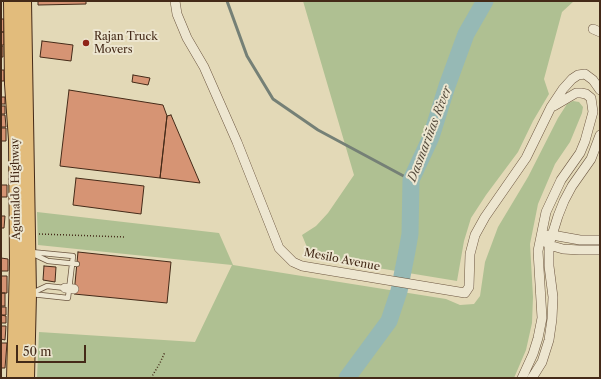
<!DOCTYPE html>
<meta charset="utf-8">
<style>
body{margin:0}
#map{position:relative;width:601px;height:379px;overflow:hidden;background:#e3d9b7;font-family:"Libre Caslon Text",serif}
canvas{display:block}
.frame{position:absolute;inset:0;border:2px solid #442a18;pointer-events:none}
.scale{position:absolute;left:16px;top:345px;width:70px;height:18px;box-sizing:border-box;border:2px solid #442a18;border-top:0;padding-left:5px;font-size:12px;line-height:14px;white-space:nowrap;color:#442a18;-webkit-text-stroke:3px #ede6d0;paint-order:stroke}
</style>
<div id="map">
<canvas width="601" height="379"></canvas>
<div class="frame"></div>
<div class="scale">50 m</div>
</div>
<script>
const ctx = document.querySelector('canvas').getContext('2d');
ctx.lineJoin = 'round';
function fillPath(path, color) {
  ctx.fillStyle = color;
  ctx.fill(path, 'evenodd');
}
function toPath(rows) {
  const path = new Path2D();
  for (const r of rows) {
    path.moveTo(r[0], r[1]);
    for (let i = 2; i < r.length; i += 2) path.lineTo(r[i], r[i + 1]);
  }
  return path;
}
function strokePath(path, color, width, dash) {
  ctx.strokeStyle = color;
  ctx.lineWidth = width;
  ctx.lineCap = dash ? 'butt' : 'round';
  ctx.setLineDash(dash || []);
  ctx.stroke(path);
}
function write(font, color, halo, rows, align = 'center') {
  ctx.font = font + ' "Libre Caslon Text",serif';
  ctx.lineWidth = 4;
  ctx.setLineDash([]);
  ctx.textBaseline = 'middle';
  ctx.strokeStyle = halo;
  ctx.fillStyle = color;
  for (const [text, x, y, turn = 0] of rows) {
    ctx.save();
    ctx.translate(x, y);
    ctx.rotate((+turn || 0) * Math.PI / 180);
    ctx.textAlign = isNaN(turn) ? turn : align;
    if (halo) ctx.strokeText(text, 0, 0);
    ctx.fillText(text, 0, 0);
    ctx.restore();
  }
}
fillPath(toPath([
 [303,1,574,1,562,12,544,79,549,94,533,121,518,152,486,195,471,218,464,241,457,281,311,257,302,235,316,226,328,213,354,175],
 [573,101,579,102,583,107,582,113,570,142,555,164,538,204,530,244,533,297,532,323,526,350,514,378,37,378,39,332,195,342,232,265,38,245,37,212,219,233,233,265,446,299,460,305,474,304,480,296,485,262,498,227,528,177,558,118,567,104]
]), '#afc092');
strokePath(toPath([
 [227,1,247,56,273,99,318,130,411,180]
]), '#758076', 3);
strokePath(toPath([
 [347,378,389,321,399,291,407,251,410,234,411,180,431,137,447,86,466,34,485,1]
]), '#96b9b5', 17);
const building = toPath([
 [38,1,86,1,86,4,38,5,38,1],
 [1,19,4,19,4,32,1,32,1,19],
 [1,32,4,32,4,45,1,45,1,32],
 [42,41,73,45,71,61,40,57,42,41],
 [1,46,3,46,3,57,1,57,1,46],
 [1,70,4,70,4,81,1,81,1,70],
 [133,75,150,78,148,85,132,82,133,75],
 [69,90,163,105,167,116,160,178,60,166,69,90],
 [1,97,5,97,5,104,1,104,1,97],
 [1,106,5,106,5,114,1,114,1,106],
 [1,115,5,115,6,127,1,127,1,115],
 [171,115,200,183,160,178,167,116,171,115],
 [1,128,6,128,6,141,1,141,1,128],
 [76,178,144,186,141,214,73,205,76,178],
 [1,185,7,185,7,197,1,197,1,185],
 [1,216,5,216,4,228,1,228,1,216],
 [78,252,171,262,167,303,74,294,78,252],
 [1,258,8,259,8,271,1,271,1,258],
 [44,266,56,267,55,282,43,280,44,266],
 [1,276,7,276,7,293,1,293,1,276],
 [1,293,5,293,5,306,1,306,1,293],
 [1,307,6,307,6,315,1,315,1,307],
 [1,315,6,316,6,323,1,323,1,315],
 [1,326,6,326,5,340,1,339,1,326],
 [1,343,7,343,5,368,1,368,1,343]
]);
fillPath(building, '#d69474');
strokePath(building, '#442a18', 1);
const lane = toPath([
 [31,253,48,261,77,264],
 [30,294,47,286,65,288],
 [31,294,68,298,73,256,31,252]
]);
const street = toPath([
 [175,1,177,14,187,38,204,67,237,142,279,248,293,262,302,266,465,293,469,287,470,254,475,235,485,217,526,158,551,107,563,89,572,79,578,75,585,74,593,80,600,90],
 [593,29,600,32],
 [548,235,552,235,580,240,600,240],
 [546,242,549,245,563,249,579,250,600,250],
 [65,288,74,289],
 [522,378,533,354,538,338,542,318,538,251,546,212,561,180,580,153,585,141,593,112,591,98,586,94,581,93,576,93,554,106],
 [532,378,542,362,549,340,552,319,553,297,549,266,549,245,558,216,564,201,572,186,591,159,600,135]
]);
const primary = toPath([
 [11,1,12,84,16,140,17,264,14,378],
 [24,1,29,294,27,378]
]);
strokePath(lane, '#6c5640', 6);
strokePath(street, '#6c5640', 10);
strokePath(primary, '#442a18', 16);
strokePath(toPath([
 [39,234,125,237],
 [151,378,160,363,165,352]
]), '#442a18', 1.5, [1, 2]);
strokePath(lane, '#ede6d0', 4.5);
strokePath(street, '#ede6d0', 9);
strokePath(primary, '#e2bc7c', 14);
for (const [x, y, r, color] of [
 [86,43,4,"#8f2418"]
]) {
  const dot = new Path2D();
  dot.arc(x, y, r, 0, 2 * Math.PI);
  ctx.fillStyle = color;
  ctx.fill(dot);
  strokePath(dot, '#ede6d0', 1.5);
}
write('11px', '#442a18', '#ede6d0', [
 ["Rajan Truck",94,37],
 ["Movers",94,50]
], 'left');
write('11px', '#442a18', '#ede6d0', [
 ["Aguinaldo Highway",16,189,-91],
 ["Mesilo Avenue",342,260,11]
]);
write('italic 12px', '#584e3f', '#ede6d0', [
 ["Dasmariñas River",430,134,-69]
]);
</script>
